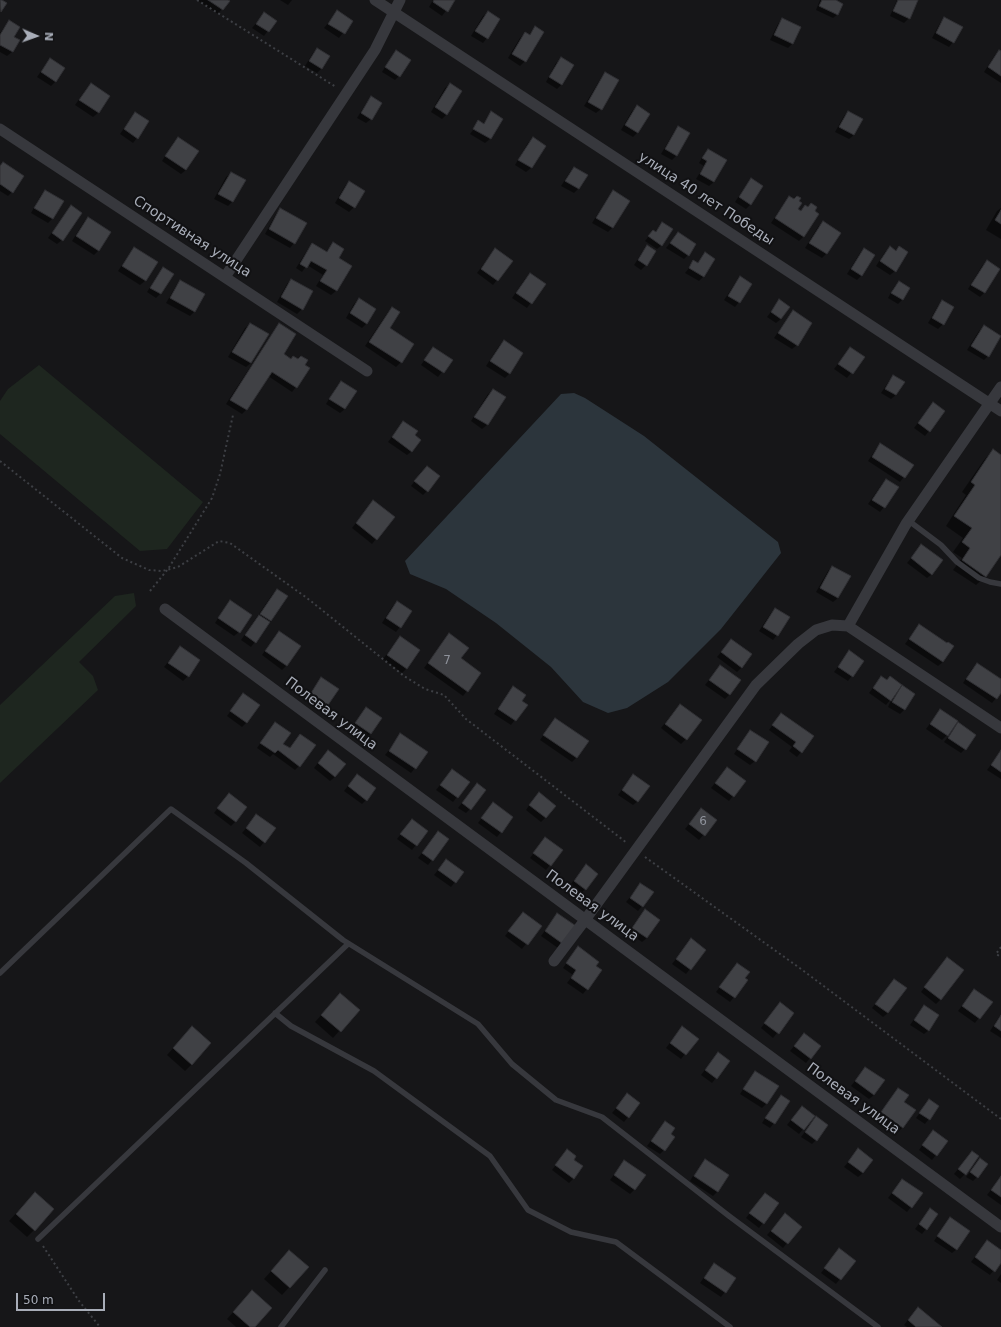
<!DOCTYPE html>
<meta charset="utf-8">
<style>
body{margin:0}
#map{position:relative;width:1001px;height:1327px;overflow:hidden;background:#161618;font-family:"DejaVu Sans",sans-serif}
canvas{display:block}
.north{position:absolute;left:16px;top:16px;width:40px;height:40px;-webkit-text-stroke:3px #111113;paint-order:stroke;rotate:92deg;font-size:11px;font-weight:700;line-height:16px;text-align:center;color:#a8adb8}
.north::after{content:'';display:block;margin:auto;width:14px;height:18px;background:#a8adb8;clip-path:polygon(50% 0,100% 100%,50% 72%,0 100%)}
.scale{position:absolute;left:16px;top:1293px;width:89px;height:18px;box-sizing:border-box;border:2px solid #a8adb8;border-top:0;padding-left:5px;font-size:12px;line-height:14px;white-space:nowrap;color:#a8adb8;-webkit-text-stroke:3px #111113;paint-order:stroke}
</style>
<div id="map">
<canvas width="1001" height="1327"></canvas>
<div class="north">N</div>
<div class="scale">50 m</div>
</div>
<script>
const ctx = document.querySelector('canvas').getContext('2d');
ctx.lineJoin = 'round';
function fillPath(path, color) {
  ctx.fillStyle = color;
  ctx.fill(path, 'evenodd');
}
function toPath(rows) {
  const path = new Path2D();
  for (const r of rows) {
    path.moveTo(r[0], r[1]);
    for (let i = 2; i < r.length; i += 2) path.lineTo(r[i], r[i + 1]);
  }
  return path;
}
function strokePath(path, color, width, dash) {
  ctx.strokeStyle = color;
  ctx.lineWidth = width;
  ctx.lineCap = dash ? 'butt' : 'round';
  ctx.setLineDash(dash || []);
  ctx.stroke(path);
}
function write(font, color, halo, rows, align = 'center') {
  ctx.font = font + ' "DejaVu Sans",sans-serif';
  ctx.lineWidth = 4;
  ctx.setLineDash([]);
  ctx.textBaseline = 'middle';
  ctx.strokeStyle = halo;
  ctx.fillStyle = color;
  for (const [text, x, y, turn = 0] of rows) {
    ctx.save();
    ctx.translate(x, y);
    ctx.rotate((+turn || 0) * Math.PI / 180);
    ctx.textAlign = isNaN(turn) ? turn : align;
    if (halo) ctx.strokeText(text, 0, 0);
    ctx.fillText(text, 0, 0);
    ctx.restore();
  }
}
fillPath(toPath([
 [39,365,203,502,167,549,140,551,0,434,0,401,8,389],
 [134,593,136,606,79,662,93,676,98,690,0,783,0,705,115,596]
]), '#1e261f');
fillPath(toPath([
 [574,393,585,398,644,436,778,542,781,553,721,629,668,682,627,708,608,713,583,702,551,667,496,623,446,589,410,574,405,561,561,394]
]), '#2c353c');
fillPath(toPath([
 [197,0,227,0,228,1,218,14],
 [280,0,292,0,288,5],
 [433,0,454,0,442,16,429,7],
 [820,0,835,0,838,14,833,18,816,10],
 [897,0,917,0,909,18,904,23,890,16],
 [337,12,352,21,339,38,324,28],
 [488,12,487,38,483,43,471,36,483,16],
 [264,14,275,21,264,36,252,28],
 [945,18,953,42,949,47,932,38,940,23],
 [782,19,800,28,792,44,788,48,770,40,778,24],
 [9,21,13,37,19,41,12,52,7,56,0,52,0,33],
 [535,27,543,32,525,61,520,66,508,58,520,38,525,33,529,35],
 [317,49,329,56,321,69,317,73,305,66,313,53],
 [999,51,1001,52,1001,83,984,72,995,55],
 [392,56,399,76,395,80,382,72],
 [561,59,562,84,557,89,546,82,556,63],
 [50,60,56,81,51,86,37,77,46,64],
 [605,73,601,109,596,113,584,106,601,78],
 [91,84,109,96,98,113,93,117,75,105,87,88],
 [450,84,447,114,442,119,431,112,445,88],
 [371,97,371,119,366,123,357,118,367,102],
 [637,107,649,114,637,133,633,137,621,130,632,111],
 [848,112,862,119,854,135,849,139,835,132,844,116],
 [135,113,137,138,133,143,120,134],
 [492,113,502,119,490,139,485,143,470,134,479,122,483,124],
 [678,127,689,134,676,156,672,160,661,154,674,132],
 [179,138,186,170,181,174,162,161,174,142],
 [533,139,544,146,531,168,526,172,515,165,528,143],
 [708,150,714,182,709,186,696,179,704,166,699,163,704,154],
 [0,166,12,192,8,196,0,191],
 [574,168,586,175,578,189,574,193,561,186,570,172],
 [231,173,244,181,232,202,228,206,214,199,226,177],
 [751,179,762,186,750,205,746,209,735,202,747,184],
 [349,182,364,191,354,207,349,212,335,203,345,186],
 [46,191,63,201,52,219,48,223,31,213,41,195],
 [613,191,629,201,612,228,608,232,592,223,609,196],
 [789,197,794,200,796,210,800,212,805,206,818,214,803,237,799,241,771,223,785,202],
 [71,206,62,240,57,244,48,238],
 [1001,208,1001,239,986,230,997,211],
 [281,210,294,243,290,248,265,234,276,214],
 [88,218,110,232,98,251,94,255,72,241,84,222],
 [823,223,839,233,826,254,822,258,805,248,818,227],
 [662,224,662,245,657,249,645,241,653,231,655,232],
 [678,233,688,255,684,259,666,248],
 [333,243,338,258,350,266,336,291,331,295,316,286,323,275,307,265,302,272,296,268,308,249,313,244,326,252],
 [648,247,655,251,646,265,641,270,634,265,643,251],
 [899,247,895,271,890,275,876,266,885,252,890,248,896,251],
 [134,249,156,262,145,281,140,285,118,271,130,253],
 [864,249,874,255,861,276,857,280,847,274,860,253],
 [705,253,703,277,699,281,685,273,694,262,697,264],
 [491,254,497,280,493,285,477,273],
 [987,262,984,293,980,297,968,289,982,266],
 [163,268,173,274,160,294,156,298,147,292,159,273],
 [530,274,544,284,527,308,512,298,525,279],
 [740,278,739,302,735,307,724,300,736,282],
 [291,280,302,309,297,314,277,302,287,284],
 [180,281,204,294,194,312,190,316,166,303,176,286],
 [899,282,902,300,898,304,888,298,894,287],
 [359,299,367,323,362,328,346,318,354,304],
 [779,301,781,319,776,323,767,317],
 [942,302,952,308,943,324,938,329,928,323,938,306],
 [392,308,389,329,401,362,396,367,365,346,388,312],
 [793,311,797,345,792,349,774,338,789,316],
 [250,324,251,363,246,367,228,357,245,328],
 [279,324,282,354,296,387,292,392,268,376,246,410,242,414,226,404,275,329],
 [984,327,988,356,984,360,967,350,979,331],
 [504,341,522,353,509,374,505,378,486,366,499,346],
 [433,348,451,360,438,377,421,365],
 [850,348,863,357,847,378,834,369],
 [893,377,903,383,896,395,891,399,881,393,889,381],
 [341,382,345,409,340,413,326,404,337,386],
 [493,390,504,398,487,425,482,429,471,421,488,394],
 [933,403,929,431,925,436,914,428],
 [403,422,413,436,412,451,407,455,388,442],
 [880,445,912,466,900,482,868,461,876,449],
 [993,450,1001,455,1001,553,986,576,976,585,953,570,962,558,953,552,963,538,946,526,966,495,962,492,984,460],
 [422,471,427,491,423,495,411,486],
 [886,480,884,507,880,512,868,504,882,484],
 [369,506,376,539,372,544,352,528],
 [922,545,932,574,927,578,907,563],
 [832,567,838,598,833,602,816,592,828,571],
 [277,590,271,621,251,647,241,640,272,595],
 [397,602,400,627,396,632,382,623,392,607],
 [226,606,239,632,234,636,215,623],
 [775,609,777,635,773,640,759,631,771,613],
 [919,625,943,662,938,666,905,644],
 [279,632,287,665,282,670,262,655,275,636],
 [400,637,407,668,402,673,383,659],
 [445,639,460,659,467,691,463,696,424,668],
 [731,640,742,667,737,672,717,657],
 [180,647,188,676,183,681,164,667],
 [849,652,863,661,848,681,834,672],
 [977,664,1001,681,1001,692,992,703,963,683,972,669],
 [720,666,730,694,725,699,705,685],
 [881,677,887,681,890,678,914,694,904,710,900,714,888,707,892,698,886,705,869,693],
 [321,679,328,704,323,709,307,698,317,683],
 [509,692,526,705,511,725,494,714],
 [243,694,246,723,242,727,227,716],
 [366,708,370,734,366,738,351,728],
 [676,709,686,739,681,744,661,728],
 [940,710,951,732,958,724,965,749,961,753,944,742,951,733,950,732,942,740,926,729],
 [555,719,576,758,572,762,540,740],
 [777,719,813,737,797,757,789,751,792,747,769,730],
 [271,728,282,744,289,749,300,735,299,766,295,770,273,754,270,757,257,748],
 [750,731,755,761,750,765,734,754,746,736],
 [401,735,415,768,411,773,385,755],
 [1001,751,1001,779,987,770],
 [323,756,335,777,330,781,314,768],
 [727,768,733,796,729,801,711,788],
 [452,770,457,797,453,802,436,790],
 [353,779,366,800,362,804,344,791],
 [629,780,638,801,633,805,618,795],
 [477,784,470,809,466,813,458,808],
 [534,798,546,817,541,822,526,810],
 [493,803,501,832,497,837,478,823],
 [217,809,235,822,231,826,214,813],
 [701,809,716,820,699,840,685,829],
 [257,815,264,842,260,847,242,833],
 [412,820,427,831,412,850,397,839],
 [438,833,448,840,428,865,418,858],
 [545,838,550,865,546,870,530,858],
 [446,860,463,872,451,887,434,875],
 [582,870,585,889,581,894,570,885],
 [641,884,653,893,638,911,626,902],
 [645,910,647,938,642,942,628,932],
 [523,913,540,926,522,949,505,936],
 [557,914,574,926,558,948,541,936],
 [691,940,690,969,686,974,672,964],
 [574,952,601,971,583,994,567,983,573,975,563,968],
 [943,963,941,999,936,1004,921,992],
 [737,964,744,978,734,997,730,1002,716,992],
 [894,980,888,1013,883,1017,872,1008],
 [974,990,991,1002,975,1023,958,1011],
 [334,1001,358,1010,333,1038,315,1022],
 [780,1003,793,1013,773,1038,761,1028],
 [924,1006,929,1030,924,1034,910,1025,920,1011],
 [1001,1014,1001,1038,990,1031],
 [192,1027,192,1064,185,1071,167,1055],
 [678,1032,697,1039,681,1059,666,1048],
 [804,1034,820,1046,806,1063,790,1051],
 [714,1058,716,1078,712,1083,701,1075],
 [865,1068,874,1095,869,1099,851,1086],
 [756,1072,777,1086,766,1104,762,1108,740,1094,751,1077],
 [898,1089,903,1102,903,1127,898,1132,877,1117],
 [627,1095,639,1104,624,1122,612,1113],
 [781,1096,774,1123,770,1128,762,1123,776,1101],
 [929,1101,938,1107,925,1124,916,1118],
 [798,1111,814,1116,799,1134,787,1125],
 [816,1117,816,1140,812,1144,801,1137],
 [665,1122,664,1150,660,1154,647,1146],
 [929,1136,936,1155,932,1160,919,1150],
 [858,1150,863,1173,858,1177,844,1167],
 [567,1151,572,1160,574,1178,569,1183,552,1170],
 [972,1152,965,1174,960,1179,954,1174],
 [980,1160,977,1177,973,1181,966,1177],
 [624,1161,635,1189,630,1194,610,1180],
 [693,1176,717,1192,713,1196,690,1181],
 [1001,1177,1001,1205,987,1195],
 [898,1185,911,1207,907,1212,888,1198],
 [765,1194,778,1204,759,1228,746,1218],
 [28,1200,34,1230,27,1237,9,1221],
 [930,1209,926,1229,922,1234,915,1229],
 [781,1219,787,1243,783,1248,767,1235],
 [946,1223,957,1249,952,1253,934,1241],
 [987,1241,1001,1251,1001,1261,990,1275,971,1262],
 [839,1250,854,1261,836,1284,821,1273],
 [283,1258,308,1267,282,1295,264,1279],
 [710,1269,735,1279,721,1297,700,1283],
 [1001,1274,1001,1283,997,1280],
 [245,1299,254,1327,236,1327,227,1319],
 [913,1313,940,1327,907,1327,904,1325]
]), '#0007');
const building = toPath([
 [0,0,2,0,7,3,1,12,0,0],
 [208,0,228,0,230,1,223,10,208,0],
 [434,0,455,0,448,12,433,2,434,0],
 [822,0,836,0,843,4,838,15,819,6,822,0],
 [898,0,918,0,910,19,893,11,898,0],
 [337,10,353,21,345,34,328,24,337,10],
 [488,11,500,19,488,39,475,31,488,11],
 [264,12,277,21,269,32,256,24,264,12],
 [944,17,963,27,954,43,936,33,944,17],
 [782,18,801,27,793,44,774,35,782,18],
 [9,20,20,27,14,37,20,40,13,52,0,45,0,35,9,20],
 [535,26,544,32,526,62,512,54,525,32,530,35,535,26],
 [317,48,330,56,322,69,309,61,317,48],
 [396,50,411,60,400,77,385,67,396,50],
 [999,50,1001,51,1001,76,988,67,999,50],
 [561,57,574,65,562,85,549,77,561,57],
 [50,58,65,68,56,82,41,72,50,58],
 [605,72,619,80,602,110,588,102,605,72],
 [91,83,110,96,99,113,79,100,91,83],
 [450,83,462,91,447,115,435,107,450,83],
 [371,96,382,103,372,120,361,113,371,96],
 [637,105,650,114,638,133,625,125,637,105],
 [491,111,503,119,491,139,473,129,478,120,484,124,491,111],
 [848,111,863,119,854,135,839,127,848,111],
 [135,112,149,121,138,139,124,129,135,112],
 [678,126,690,133,677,156,665,149,678,126],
 [178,137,199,151,186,170,165,156,178,137],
 [533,137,546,146,532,168,518,160,533,137],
 [708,149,727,160,714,182,700,174,707,161,702,158,708,149],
 [3,162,24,176,13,193,0,184,0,166,3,162],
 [574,167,588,175,579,189,565,181,574,167],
 [231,172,246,180,233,202,218,194,231,172],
 [751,178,763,186,751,205,739,197,751,178],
 [349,181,365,191,355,208,339,198,349,181],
 [45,190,64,201,53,219,34,208,45,190],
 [613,190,630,201,613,228,596,218,613,190],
 [789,196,794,199,797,196,801,198,799,201,802,203,798,209,801,211,805,205,808,207,811,203,817,207,815,211,819,214,804,237,775,218,789,196],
 [71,205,82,213,63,241,52,233,71,205],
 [280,208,307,223,295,244,269,229,280,208],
 [1001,210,1001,224,995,220,1001,210],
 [88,217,111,232,99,251,76,236,88,217],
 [823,221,841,233,827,254,809,243,823,221],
 [662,222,673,229,662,246,648,236,653,230,656,232,662,222],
 [678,232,696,244,689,256,670,243,678,232],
 [333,242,344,249,339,258,352,266,337,291,320,281,327,270,311,261,307,268,300,264,312,243,327,252,333,242],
 [647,245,656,251,647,266,638,260,647,245],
 [890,246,896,251,899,246,908,252,896,272,880,261,890,246],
 [134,247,158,262,146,281,122,266,134,247],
 [495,248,513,261,498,281,481,269,495,248],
 [864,248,875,255,862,276,851,269,864,248],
 [705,252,715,259,704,277,689,268,693,260,698,263,705,252],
 [987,260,1000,269,985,293,971,285,987,260],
 [163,267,174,274,161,294,150,288,163,267],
 [530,273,546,284,532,304,516,293,530,273],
 [740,276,752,284,740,303,728,296,740,276],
 [291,279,313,291,303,310,281,297,291,279],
 [180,280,205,294,195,312,170,298,180,280],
 [899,281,910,288,903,300,891,293,899,281],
 [359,298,376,309,367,324,350,313,359,298],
 [779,299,790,307,781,319,771,312,779,299],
 [942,300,954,307,944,325,932,318,942,300],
 [392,307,400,312,390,328,414,344,402,363,369,342,392,307],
 [793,310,812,323,798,346,778,333,793,310],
 [250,323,269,334,251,363,232,352,250,323],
 [279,323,296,334,284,354,291,359,293,356,298,359,301,356,308,360,305,365,310,368,297,388,272,372,247,410,230,400,279,323],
 [984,325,1001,336,989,357,971,346,984,325],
 [504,340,523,353,510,374,490,361,504,340],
 [433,347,453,360,444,373,424,360,433,347],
 [850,347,865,357,853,374,838,364,850,347],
 [893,375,905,382,896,395,885,389,893,375],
 [341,381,357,391,345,409,329,399,341,381],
 [493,389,506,397,488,425,474,417,493,389],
 [933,402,945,411,930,432,918,423,933,402],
 [403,421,418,431,415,435,421,440,412,452,392,437,403,421],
 [880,443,914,465,905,478,872,457,880,443],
 [993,449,1001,455,1001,555,986,577,962,560,970,548,962,542,972,528,954,516,975,485,971,482,993,449],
 [427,466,440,476,428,492,414,481,427,466],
 [886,479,899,487,885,508,872,500,886,479],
 [373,500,395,517,377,540,356,523,373,500],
 [921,544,943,560,932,575,911,558,921,544],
 [832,566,851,576,838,598,820,588,832,566],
 [277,589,288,596,271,621,260,614,277,589],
 [230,600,252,615,240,633,218,618,230,600],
 [397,601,412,611,401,628,386,618,397,601],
 [775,608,790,617,778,636,763,627,775,608],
 [259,615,270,622,256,643,245,635,259,615],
 [919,624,947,643,948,642,954,646,943,662,909,639,919,624],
 [279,631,301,646,287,666,265,651,279,631],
 [449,633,469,648,461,658,481,673,468,692,428,663,449,633],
 [400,636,420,650,407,669,387,655,400,636],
 [731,639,752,654,742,668,721,652,731,639],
 [180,646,200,660,189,677,168,663,180,646],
 [849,650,864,661,853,677,838,667,849,650],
 [977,663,1001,679,1001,693,997,699,966,679,977,663],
 [720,665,741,680,730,695,709,680,720,665],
 [881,676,887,680,890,676,902,685,891,701,873,688,881,676],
 [321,677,339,689,328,705,311,693,321,677],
 [902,685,915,694,905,710,892,702,902,685],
 [513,686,526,695,522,701,528,705,516,721,498,709,513,686],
 [243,693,260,705,247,723,230,711,243,693],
 [680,704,702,720,687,740,665,724,680,704],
 [366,707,382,718,371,734,355,723,366,707],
 [940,709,958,721,948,736,930,724,940,709],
 [781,713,814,736,802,753,793,746,796,742,772,725,781,713],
 [555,718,589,741,577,758,543,735,555,718],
 [275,722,291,733,283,744,290,748,300,734,316,745,300,767,278,750,275,753,260,743,275,722],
 [958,722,976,735,966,750,948,738,958,722],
 [750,730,769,742,756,762,737,749,750,730],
 [400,733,428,752,416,769,389,751,400,733],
 [328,750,346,764,335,777,318,763,328,750],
 [1001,750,1001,772,991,765,1001,750],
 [727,767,746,781,734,797,715,783,727,767],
 [452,769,470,782,458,798,440,785,452,769],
 [357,774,376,788,367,801,348,786,357,774],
 [633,774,650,786,638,802,622,790,633,774],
 [477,783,486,790,471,810,462,803,477,783],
 [539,792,556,806,546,818,529,805,539,792],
 [229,793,247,807,236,822,217,808,229,793],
 [493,802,513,817,502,833,481,818,493,802],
 [701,808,717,820,705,836,689,824,701,808],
 [256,814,276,828,265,843,246,828,256,814],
 [412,819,428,831,417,846,400,834,412,819],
 [438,831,449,839,433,861,422,853,438,831],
 [545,837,563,850,551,866,533,853,545,837],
 [446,859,464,872,456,883,438,870,446,859],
 [586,864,598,874,586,890,574,881,586,864],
 [640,883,654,892,643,907,630,898,640,883],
 [645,909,660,920,647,938,632,928,645,909],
 [523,912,542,926,528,945,508,931,523,912],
 [557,913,576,926,563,944,545,931,557,913],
 [691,938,706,950,691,970,676,959,691,938],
 [578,946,599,962,596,966,602,970,588,990,571,978,576,970,566,963,578,946],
 [947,957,964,970,941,1000,924,987,947,957],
 [737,963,750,972,745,978,748,980,735,998,719,987,737,963],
 [894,979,907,988,888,1013,875,1004,894,979],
 [974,989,993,1002,980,1019,962,1006,974,989],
 [340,993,360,1010,341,1032,321,1015,340,993],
 [780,1002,794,1013,779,1034,764,1023,780,1002],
 [924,1005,939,1015,929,1031,914,1020,924,1005],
 [1001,1015,1001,1031,994,1026,1001,1015],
 [192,1026,211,1043,192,1065,173,1048,192,1026],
 [682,1026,699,1039,686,1055,670,1043,682,1026],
 [804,1033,821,1046,811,1059,794,1046,804,1033],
 [718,1052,730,1061,717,1079,705,1070,718,1052],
 [865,1067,885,1080,874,1095,855,1081,865,1067],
 [755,1071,779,1086,767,1104,743,1089,755,1071],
 [898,1088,909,1095,904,1102,916,1110,903,1128,881,1112,898,1088],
 [627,1093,640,1103,629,1118,616,1108,627,1093],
 [781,1095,790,1101,775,1124,765,1118,781,1095],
 [929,1099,939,1106,930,1120,919,1113,929,1099],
 [802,1106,815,1116,804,1130,791,1120,802,1106],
 [816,1116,828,1125,817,1141,805,1132,816,1116],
 [665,1121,675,1128,671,1134,675,1137,665,1151,651,1141,665,1121],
 [933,1130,948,1141,937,1156,922,1145,933,1130],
 [858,1148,873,1160,863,1173,848,1162,858,1148],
 [567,1149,576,1156,574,1160,583,1166,574,1179,555,1165,567,1149],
 [972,1151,979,1156,966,1175,958,1169,972,1151],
 [980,1158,988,1164,978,1178,970,1172,980,1158],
 [705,1159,729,1175,718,1192,694,1176,705,1159],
 [624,1160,646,1175,635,1190,614,1175,624,1160],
 [1001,1176,1001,1197,991,1190,1001,1176],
 [902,1179,923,1193,912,1208,892,1193,902,1179],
 [35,1192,54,1209,35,1231,16,1214,35,1192],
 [765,1193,779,1203,764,1224,749,1213,765,1193],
 [930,1208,938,1214,927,1230,919,1224,930,1208],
 [785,1213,802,1227,788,1244,771,1231,785,1213],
 [950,1217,970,1231,957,1250,937,1236,950,1217],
 [987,1240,1001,1250,1001,1263,995,1272,975,1257,987,1240],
 [839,1248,856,1261,841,1280,824,1268,839,1248],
 [289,1250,309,1267,290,1288,271,1271,289,1250],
 [714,1263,736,1278,726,1293,704,1278,714,1263],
 [252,1290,272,1308,255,1327,250,1327,233,1312,252,1290],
 [918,1307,942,1327,916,1327,908,1320,918,1307]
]);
fillPath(building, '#404145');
strokePath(building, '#303034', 1);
strokePath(toPath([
 [197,0,336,87],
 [0,461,122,558,149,570,162,571,178,567,219,541,230,543,307,598,404,676,425,689,444,695,466,719,627,843],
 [150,591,168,569,212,498,220,474,233,415],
 [645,857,801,969,1001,1119],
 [1001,947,996,954,1001,957],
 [43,1246,79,1301,100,1327]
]), '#3d3f44', 2, [2, 3]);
strokePath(toPath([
 [909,521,941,545,957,562,979,578,990,582,1001,584],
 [0,973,171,809,246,863,343,940,478,1024,512,1064,556,1100,602,1117,729,1216,878,1327],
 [275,1013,291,1026,374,1071,490,1156,528,1210,571,1232,616,1242,730,1327],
 [38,1239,348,944],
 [281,1327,325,1270]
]), '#37383d', 5.5);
strokePath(toPath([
 [375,0,1001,411],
 [0,129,367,371],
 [225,277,375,50,400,0],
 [165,609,1001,1227],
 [848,626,906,524,1001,387],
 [554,961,585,920,756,685,798,644,816,630,832,625,848,626,1001,728]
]), '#37383d', 11);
write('12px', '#8e929b', null, [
 ["7",447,661],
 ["6",703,822]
]);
write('14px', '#a8adb8', '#111113', [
 ["улица 40 лет Победы",706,199,33],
 ["Спортивная улица",192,237,33],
 ["Полевая улица",331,714,37],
 ["Полевая улица",592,906,36],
 ["Полевая улица",853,1099,36]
]);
</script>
